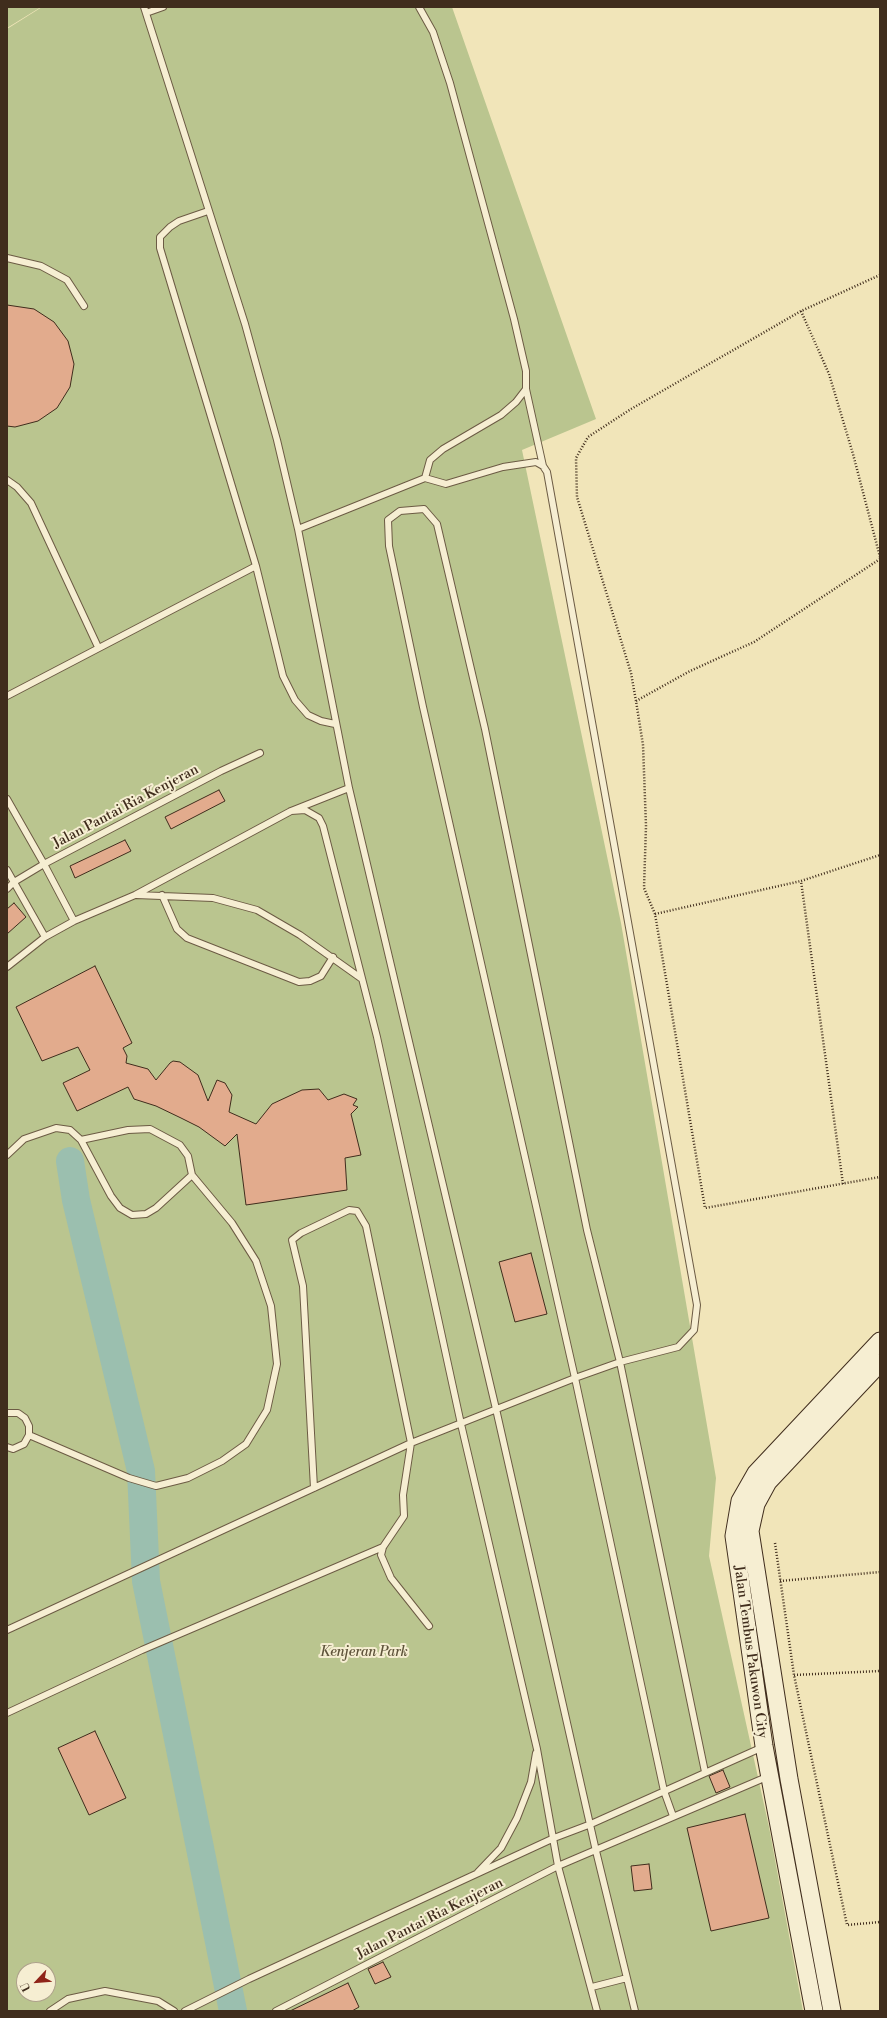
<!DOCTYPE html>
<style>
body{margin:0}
#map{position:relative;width:887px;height:2018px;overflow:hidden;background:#f1e5b9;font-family:"Libre Bodoni",serif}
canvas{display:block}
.frame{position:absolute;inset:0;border:8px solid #402d1d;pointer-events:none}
.north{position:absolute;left:16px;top:1962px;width:40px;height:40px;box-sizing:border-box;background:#f6eed2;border:1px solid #ada18a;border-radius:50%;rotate:244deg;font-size:11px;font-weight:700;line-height:16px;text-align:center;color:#402d1d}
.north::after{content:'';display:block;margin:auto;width:14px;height:18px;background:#8f2418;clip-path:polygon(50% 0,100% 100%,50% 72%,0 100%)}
</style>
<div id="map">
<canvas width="887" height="2018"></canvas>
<div class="frame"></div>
<div class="north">U</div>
</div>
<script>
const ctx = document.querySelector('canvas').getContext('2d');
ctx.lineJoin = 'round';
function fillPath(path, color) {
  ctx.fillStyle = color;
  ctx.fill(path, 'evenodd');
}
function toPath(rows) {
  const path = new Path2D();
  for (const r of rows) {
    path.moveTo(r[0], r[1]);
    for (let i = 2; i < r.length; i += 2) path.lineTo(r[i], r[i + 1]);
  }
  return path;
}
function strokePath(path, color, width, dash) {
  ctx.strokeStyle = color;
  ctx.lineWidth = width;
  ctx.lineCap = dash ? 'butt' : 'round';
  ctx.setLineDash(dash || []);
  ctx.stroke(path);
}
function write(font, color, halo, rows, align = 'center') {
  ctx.font = font + ' "Libre Bodoni",serif';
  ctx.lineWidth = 4;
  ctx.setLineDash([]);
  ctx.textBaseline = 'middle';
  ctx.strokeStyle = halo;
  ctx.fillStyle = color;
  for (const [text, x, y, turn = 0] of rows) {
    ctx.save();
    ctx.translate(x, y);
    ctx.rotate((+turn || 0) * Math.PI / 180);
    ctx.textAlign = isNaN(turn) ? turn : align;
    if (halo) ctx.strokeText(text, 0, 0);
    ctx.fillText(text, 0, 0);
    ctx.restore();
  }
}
fillPath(toPath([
 [7,7,41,7,7,28],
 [42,7,452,7,596,419,522,450,621,923,716,1478,709,1556,769,1827,803,2011,7,2011,7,29],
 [24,1970,48,1970,48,1994,24,1994]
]), '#bac58f');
strokePath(toPath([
 [70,1161,76,1200,141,1471,146,1581,233,2011]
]), '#9bbfaf', 28);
const building = toPath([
 [7,305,34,309,54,322,68,341,74,364,70,387,57,408,38,421,15,427,7,426,7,305],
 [219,790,225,801,171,829,165,817,219,790],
 [125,840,131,851,75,878,70,866,125,840],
 [14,903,26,917,7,934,7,909,14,903],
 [95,966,132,1043,123,1048,127,1056,126,1063,148,1069,156,1080,170,1063,173,1061,180,1062,198,1075,208,1101,217,1080,225,1083,232,1095,229,1112,256,1124,272,1104,302,1090,319,1089,328,1100,344,1094,357,1099,353,1105,358,1107,351,1114,361,1155,345,1158,347,1190,246,1205,237,1134,225,1146,199,1127,181,1118,156,1106,134,1099,128,1087,77,1111,63,1083,90,1070,78,1047,42,1061,16,1007,95,966],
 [531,1253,547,1314,515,1322,499,1262,531,1253],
 [95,1731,126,1798,89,1815,58,1748,95,1731],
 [723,1770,730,1787,716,1793,709,1776,723,1770],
 [745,1814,769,1918,711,1931,687,1828,745,1814],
 [649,1864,652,1889,634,1891,631,1866,649,1864],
 [383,1962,391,1977,375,1984,368,1969,383,1962],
 [348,1983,359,2007,352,2011,290,2011,348,1983]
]);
fillPath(building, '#e2ab8d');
strokePath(building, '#402d1d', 1);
const lane = toPath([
 [144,7,245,324,277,440,298,529,349,788,496,1409,596,1851,635,2011],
 [419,7,433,32,450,83,514,319,526,371,526,389,516,402,501,415,443,449,430,460,425,478],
 [146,13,163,7],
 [208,211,179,221,170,227,160,237,160,248,256,566,283,676,295,700,308,715,321,721,335,724],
 [7,258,41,266,67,280,84,306],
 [526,389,543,466],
 [7,480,17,487,31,503,98,647],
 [7,696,256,566],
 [7,799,44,864,74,921],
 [291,811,305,810,319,818,323,826,377,1037,461,1424,537,1749,558,1866,597,2011],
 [7,870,45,937],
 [7,889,14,882,44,864,221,771,260,753],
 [136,895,213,898,257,910,300,935,362,979],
 [162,895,177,929,187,938,299,982,310,981,321,976,333,957],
 [7,967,45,937,74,921,135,895,291,811,349,788],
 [81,1140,111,1196,120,1208,132,1215,146,1214,156,1208,192,1175],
 [7,1155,24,1139,56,1128,70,1130,81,1140,128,1130,150,1129,180,1145,188,1156,192,1175,232,1223,256,1261,271,1306,277,1364,267,1410,246,1444,222,1461,188,1478,156,1486,129,1478,29,1435],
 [7,1413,18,1413,25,1418,29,1426,29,1435,24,1444,13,1449,7,1447],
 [314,1488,303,1286,292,1240,301,1233,349,1210,357,1211,366,1226,411,1443,403,1495,404,1516,383,1547,381,1555,391,1578,429,1626],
 [7,1630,411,1443,575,1378,620,1362,678,1347,694,1330,697,1305,547,472,543,466,536,462,503,467,446,484,425,478,298,529],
 [7,1713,142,1650,383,1547],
 [673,1816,664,1791,575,1378,423,707,389,546,388,520,400,511,424,509,437,524,485,729,587,1230,620,1362,705,1772],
 [478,1872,501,1848,517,1818,531,1782,536,1753],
 [592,1987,627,1978],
 [50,2011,68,1999,105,1991,158,2001,174,2011],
 [185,2011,249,1979,554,1838,591,1824,763,1747],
 [276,2011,558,1866,769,1776]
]);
const secondary = toPath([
 [814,2011,764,1746,734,1536,740,1501,756,1473,880,1341],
 [832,2011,789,1779,750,1531,756,1504,768,1482,880,1363]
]);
strokePath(lane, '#6c5b44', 8);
strokePath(secondary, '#402d1d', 19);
strokePath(toPath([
 [880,275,801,311,631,409,588,437,576,458,577,497,631,673,636,701,643,745,646,826,644,888,655,914,705,1208,880,1177],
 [801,311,829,374,853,454,880,557],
 [636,701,690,671,754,642,880,559],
 [655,914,801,881],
 [843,1184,801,881,880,855],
 [775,1543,794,1675,847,1925,880,1922],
 [780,1581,880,1572],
 [794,1675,880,1671]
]), '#402d1d', 2.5, [1, 2]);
strokePath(lane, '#f6eed2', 6);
strokePath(secondary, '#f6eed2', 17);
write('14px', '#402d1d', '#f6eed2', [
 ["Jalan Pantai Ria Kenjeran",126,807,-28],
 ["Jalan Tembus Pakuwon City",750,1652,82],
 ["Jalan Pantai Ria Kenjeran",430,1919,-27]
]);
write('italic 14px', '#5e533a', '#f6eed2', [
 ["Kenjeran Park",364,1653]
]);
</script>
